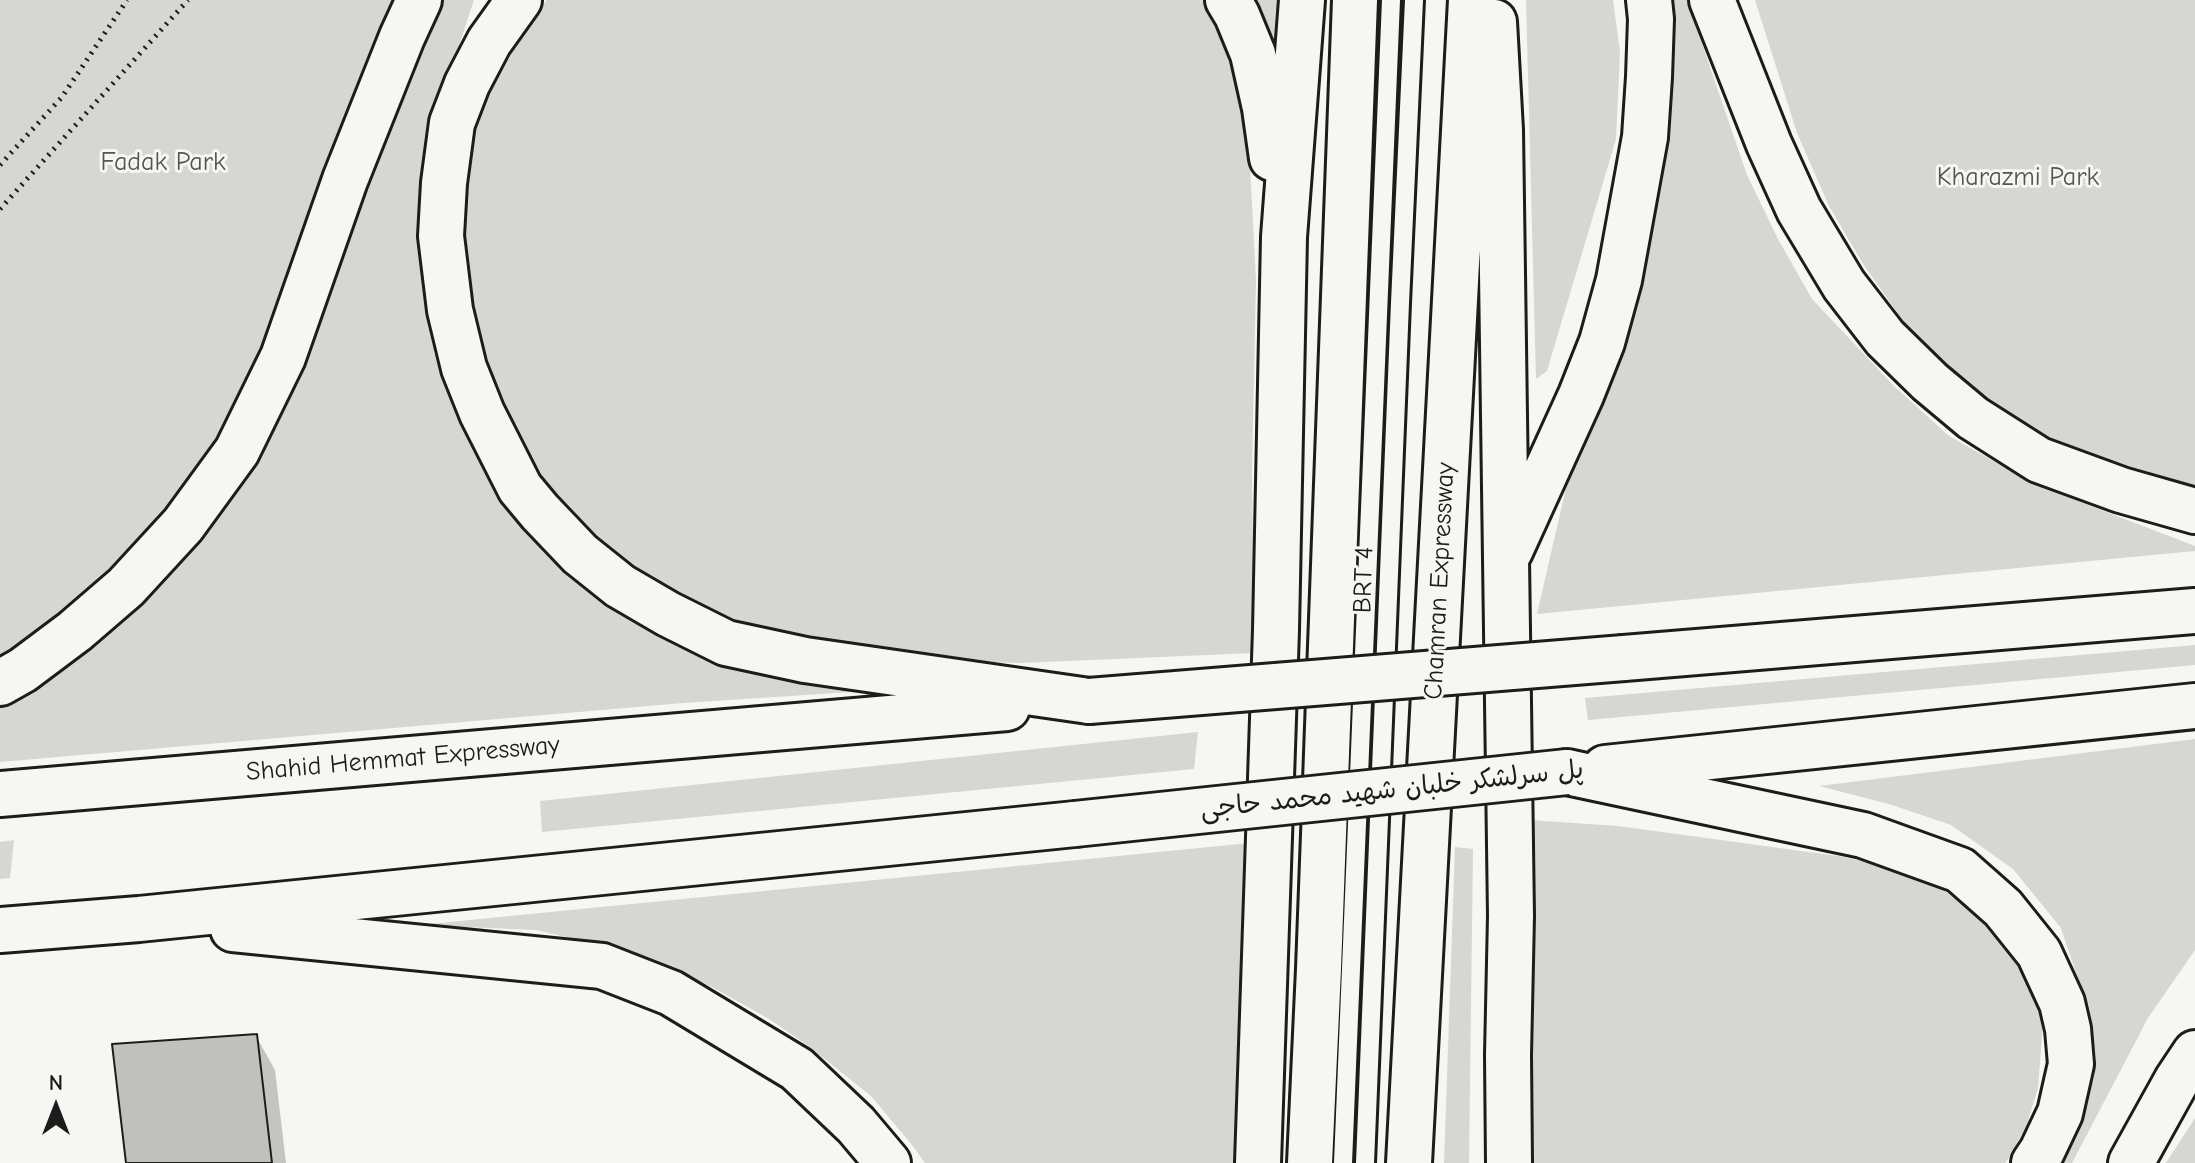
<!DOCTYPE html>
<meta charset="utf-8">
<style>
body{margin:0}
#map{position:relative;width:2195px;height:1163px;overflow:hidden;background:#f6f6f2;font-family:"Comic Neue",sans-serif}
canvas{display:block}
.north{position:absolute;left:16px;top:1067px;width:80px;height:80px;-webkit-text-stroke:6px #f6f6f2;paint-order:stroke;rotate:0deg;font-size:22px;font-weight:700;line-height:32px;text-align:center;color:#1c1c1c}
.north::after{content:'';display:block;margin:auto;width:28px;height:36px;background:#1c1c1c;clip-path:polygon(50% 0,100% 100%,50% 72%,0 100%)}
</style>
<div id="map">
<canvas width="2195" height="1163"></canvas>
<div class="north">N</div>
</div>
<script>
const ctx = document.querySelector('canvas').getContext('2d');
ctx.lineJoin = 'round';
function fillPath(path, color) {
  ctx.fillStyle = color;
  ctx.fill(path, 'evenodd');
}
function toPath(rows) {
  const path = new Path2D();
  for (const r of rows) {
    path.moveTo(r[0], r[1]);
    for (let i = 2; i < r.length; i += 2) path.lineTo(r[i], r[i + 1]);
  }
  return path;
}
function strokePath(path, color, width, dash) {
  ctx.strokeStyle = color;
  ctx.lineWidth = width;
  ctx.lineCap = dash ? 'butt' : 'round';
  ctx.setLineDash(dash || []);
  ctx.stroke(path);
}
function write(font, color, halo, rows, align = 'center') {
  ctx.font = font + ' "Comic Neue","Playpen Sans Arabic",sans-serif';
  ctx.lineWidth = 6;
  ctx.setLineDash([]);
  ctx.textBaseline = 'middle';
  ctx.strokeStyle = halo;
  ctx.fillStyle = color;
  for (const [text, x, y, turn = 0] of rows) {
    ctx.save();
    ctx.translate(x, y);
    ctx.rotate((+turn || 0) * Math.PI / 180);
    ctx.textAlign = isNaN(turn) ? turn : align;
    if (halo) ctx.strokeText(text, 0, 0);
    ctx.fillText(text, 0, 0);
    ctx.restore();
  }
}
fillPath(toPath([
 [0,0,404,0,291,293,216,451,113,574,0,664],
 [438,0,474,0,450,73,437,137,496,487,553,560,609,605,913,688,683,703,0,762,0,702,170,569],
 [547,0,1202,0,1225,34,1239,73,1249,146,1256,280,1252,469,1254,653,1020,663,916,660,755,635,642,582,530,478,483,375,462,272,462,156,484,101,533,16],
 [1245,0,1282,0,1277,103],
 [1526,0,1613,0,1620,52,1616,139,1547,371,1536,379],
 [1669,0,1687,0,1747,175,1778,239,1812,299,1894,386,1949,436,2036,485,2195,546,2195,551,1537,614,1574,453],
 [1755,0,2195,0,2195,492,2109,471,2031,434,1970,390,1908,328,1863,264,1829,206,1797,133],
 [2195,645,2195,665,1588,720,1585,698],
 [1198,732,1194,769,542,832,540,801],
 [2195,739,2195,950,2148,1018,2072,1163,2058,1163,2075,1134,2094,1077,2096,1058,2091,1018,2061,928,2013,869,1951,825,1889,804,1819,786],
 [1530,820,1618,826,1838,856,1887,866,1933,882,1985,922,2020,962,2037,996,2043,1024,2038,1088,2027,1124,2010,1156,2005,1163,1522,1163],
 [14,840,10,878,0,879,0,842],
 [1250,843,1241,1163,925,1163,912,1145,871,1096,807,1045,769,1019,712,987,621,950,536,930,419,925],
 [1455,847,1473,849,1469,1163,1444,1163],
 [2195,1118,2195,1163,2166,1163]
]), '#d6d6d2');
fillPath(toPath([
 [256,1036,275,1070,286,1163,128,1163]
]), '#0003');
const building = toPath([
 [257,1034,272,1163,126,1163,112,1044,257,1034]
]);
fillPath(building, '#c0c0bd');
strokePath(building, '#1c1c1c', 2);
const service = toPath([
 [1343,1163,1391,0],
 [1365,1163,1400,303,1414,0]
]);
const trunk = toPath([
 [519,0,489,42,467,84,452,123,444,183,441,236,450,310,464,368,482,413,520,488,540,512,580,554,620,586,668,614,726,643,805,660,1089,701],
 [1228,0,1237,15,1253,54,1265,108,1272,158],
 [1712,0,1769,144,1799,210,1844,285,1885,338,1930,382,1973,418,2039,460,2121,490,2195,511],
 [1494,22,1500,130,1511,916,1508,1055,1509,1163],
 [1510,551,1581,395,1602,342,1619,280,1645,137,1649,77,1651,19,1649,0],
 [1624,658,2195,611],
 [0,683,23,670,75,631,126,587,183,525,237,451,283,357,345,180,402,37,419,0],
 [1605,768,2195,706],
 [1567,772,1863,835,1960,870,2003,908,2039,953,2062,1003,2068,1029,2071,1064,2060,1113,2042,1151,2034,1163],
 [0,794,1007,708],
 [233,929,602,966,671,993,797,1069,856,1125,888,1163],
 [0,930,139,919,1075,824],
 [1258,1163,1276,630,1284,237,1302,0],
 [1310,1163,1319,969,1355,0],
 [1409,1163,1471,0],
 [2131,1163,2177,1080,2195,1053]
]);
strokePath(service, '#1c1c1c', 24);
strokePath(trunk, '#1c1c1c', 50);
strokePath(toPath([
 [0,165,62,97,127,0],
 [0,209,188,0]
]), '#1c1c1c', 5, [2, 6]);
strokePath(service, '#f6f6f2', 18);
strokePath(trunk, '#f6f6f2', 44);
const trunkBridge = toPath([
 [1089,701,1624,658],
 [1075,824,1567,772]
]);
strokePath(trunkBridge, '#1c1c1c', 50, []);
strokePath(trunkBridge, '#f6f6f2', 44);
write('26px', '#545453', '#f6f6f2', [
 ["Fadak Park",163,163],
 ["Kharazmi Park",2018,178]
]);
write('26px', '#1c1c1c', '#f6f6f2', [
 ["BRT 4",1364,580,-88],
 ["Chamran Expressway",1440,581,-87],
 ["Shahid Hemmat Expressway",403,759,-5],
 ["پل سرلشکر خلبان شهید محمد حاجی",1392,790,-6]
]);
</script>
